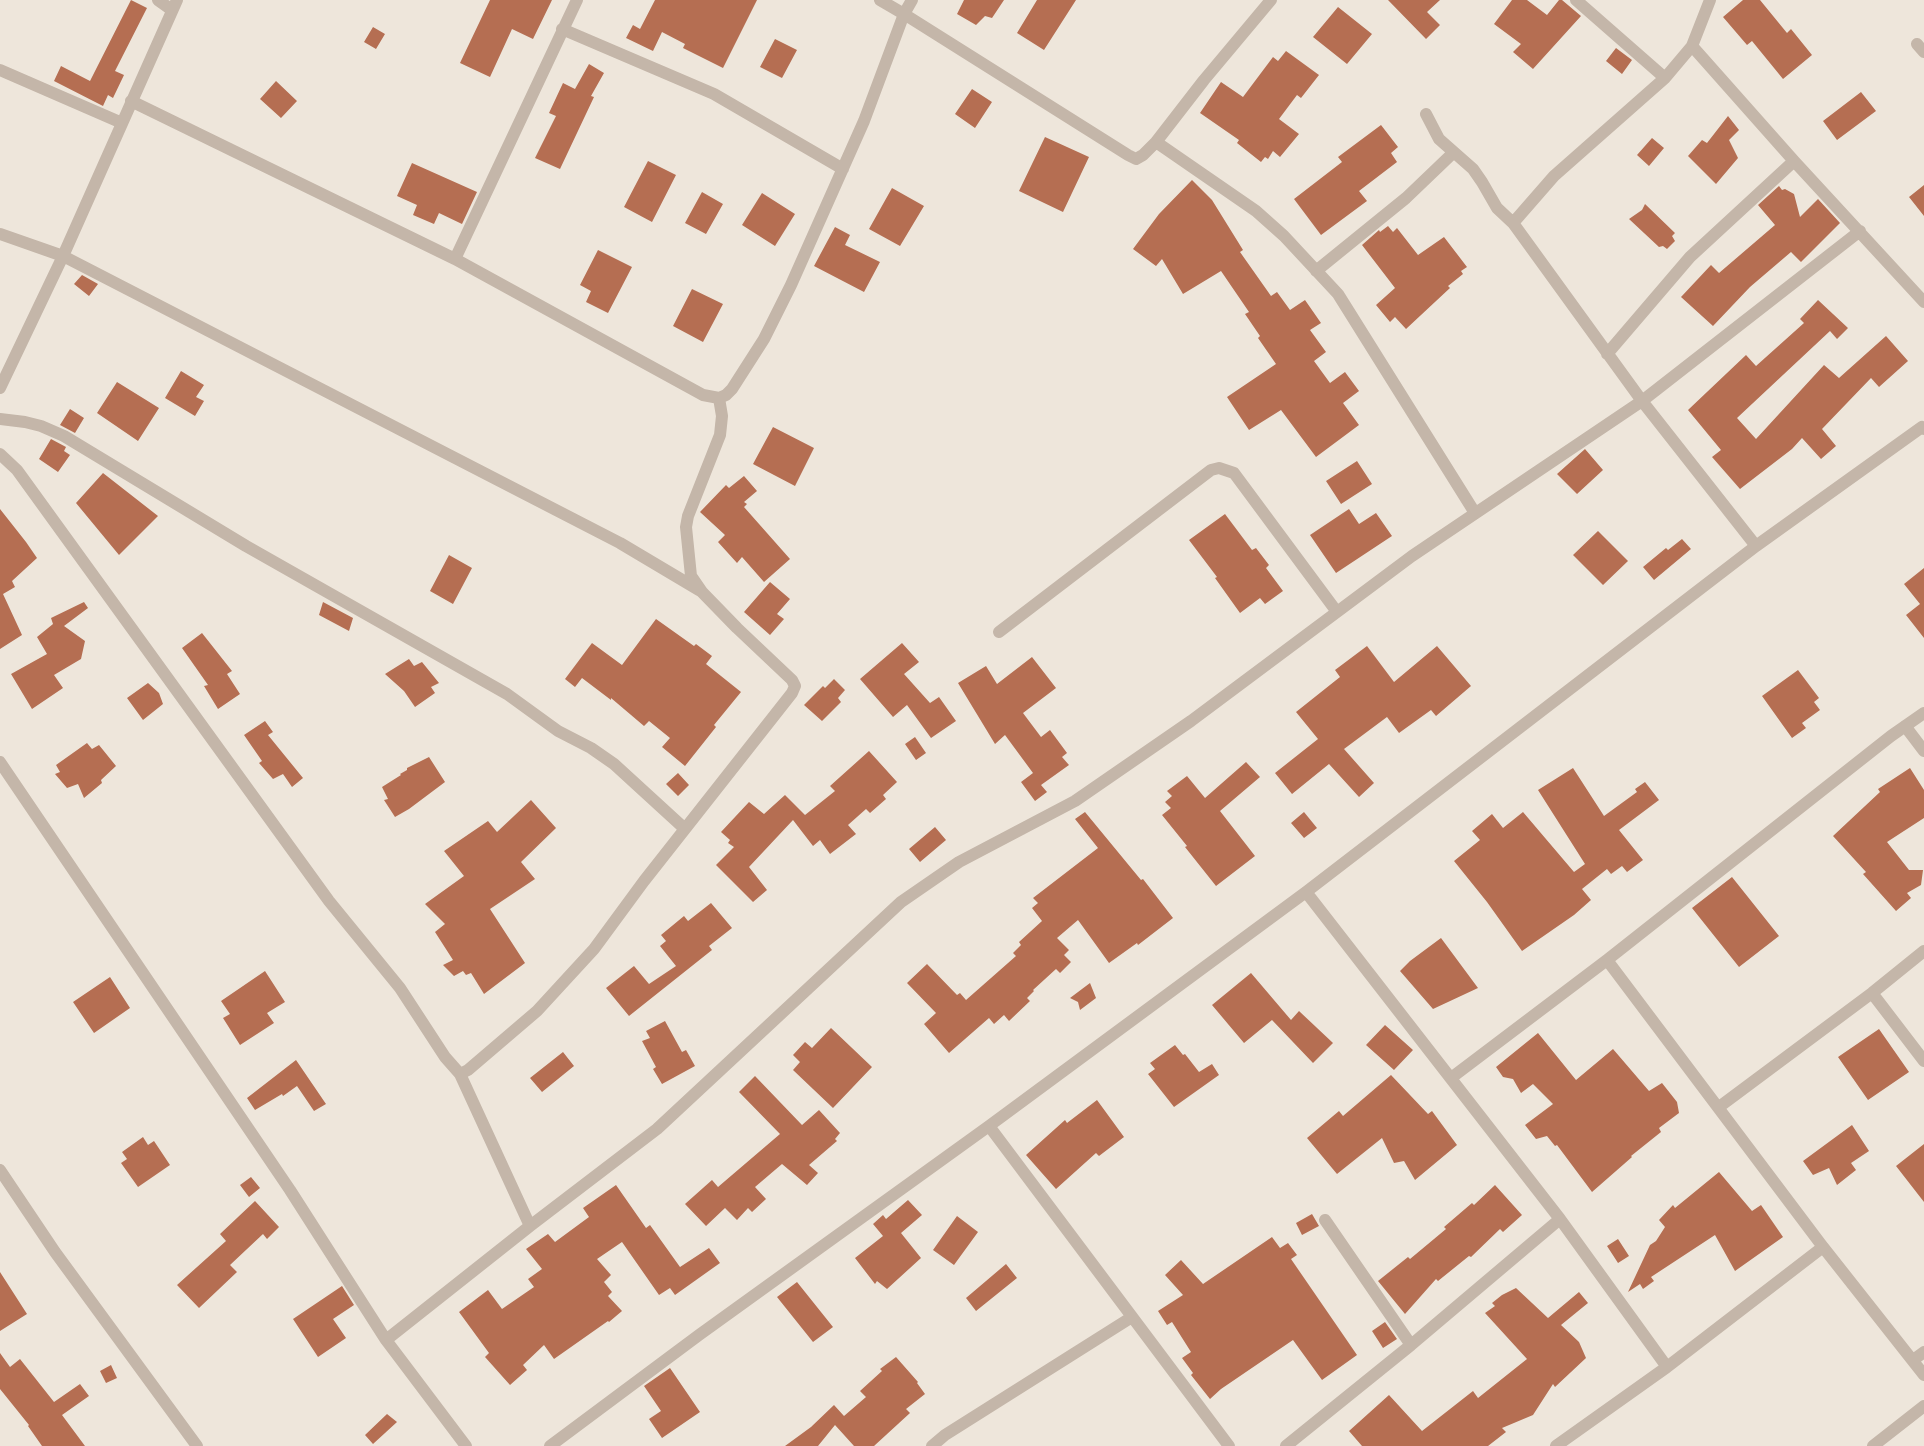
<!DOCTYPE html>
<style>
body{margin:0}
canvas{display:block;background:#eee6db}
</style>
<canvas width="1924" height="1446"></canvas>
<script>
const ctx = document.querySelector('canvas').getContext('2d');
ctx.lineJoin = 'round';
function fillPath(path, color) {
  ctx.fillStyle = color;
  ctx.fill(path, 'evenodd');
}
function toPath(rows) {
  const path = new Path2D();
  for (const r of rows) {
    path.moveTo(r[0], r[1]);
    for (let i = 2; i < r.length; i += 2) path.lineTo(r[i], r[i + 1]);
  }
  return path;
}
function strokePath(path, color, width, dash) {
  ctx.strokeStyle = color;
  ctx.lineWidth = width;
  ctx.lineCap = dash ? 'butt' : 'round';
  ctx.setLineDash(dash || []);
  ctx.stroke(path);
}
fillPath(toPath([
 [131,0,147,8,115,71,124,75,113,98,108,95,103,106,54,81,61,66,90,81],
 [490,0,552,0,533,39,512,29,490,77,460,63],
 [655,0,757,0,723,68,683,48,685,44,662,32,653,51,626,38,633,25,640,29],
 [964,0,1004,0,992,18,985,16,976,25,957,14],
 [1037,0,1076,0,1044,50,1017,33],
 [1388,0,1440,0,1427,12,1440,25,1426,39],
 [1512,0,1527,0,1547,15,1559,0,1562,0,1581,16,1533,69,1513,52,1521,44,1494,24],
 [1743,0,1760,0,1787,33,1791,29,1812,55,1783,79,1752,41,1747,45,1723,17],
 [1338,7,1372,34,1347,64,1313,37],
 [373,27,385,34,376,49,364,42],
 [775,39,797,50,782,78,760,67],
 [1616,48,1632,60,1622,74,1606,61],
 [1286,51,1319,75,1301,98,1297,95,1279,119,1299,134,1280,157,1273,151,1268,159,1265,157,1261,162,1237,143,1239,140,1200,113,1221,82,1243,97,1273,57,1278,61],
 [589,64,604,73,591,96,594,97,560,169,535,158,556,116,549,113,563,83,575,89],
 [276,81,297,101,281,118,260,99],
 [972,89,992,102,975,128,955,114],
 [1861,92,1876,111,1837,140,1823,121],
 [1728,116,1739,130,1729,140,1738,158,1716,184,1688,156,1702,140,1707,143],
 [1381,125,1398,147,1391,153,1397,162,1359,191,1367,201,1321,235,1294,199,1342,162,1338,157],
 [1045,137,1089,157,1063,212,1019,191],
 [1652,138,1664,148,1649,166,1637,155],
 [648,161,676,175,652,222,624,207],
 [412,163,477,192,462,224,439,213,434,224,413,215,417,205,397,196],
 [1192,180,1212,200,1243,250,1240,252,1271,296,1277,292,1290,310,1305,300,1321,323,1310,330,1326,352,1314,361,1330,383,1345,372,1359,391,1343,403,1359,425,1316,457,1281,410,1249,430,1227,397,1276,364,1258,338,1260,336,1245,314,1249,312,1221,271,1183,294,1162,259,1156,266,1133,249,1159,214],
 [1924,185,1924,216,1909,197],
 [1779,186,1782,190,1785,189,1794,194,1800,217,1818,199,1840,223,1801,262,1791,252,1750,287,1713,326,1681,297,1711,265,1719,273,1775,225,1758,205],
 [892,188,924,206,900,246,869,229],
 [702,192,723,204,706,234,685,223],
 [762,193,795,214,775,246,742,225],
 [1645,204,1675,233,1672,236,1675,241,1667,249,1663,246,1659,247,1629,219,1642,210],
 [1388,226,1393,232,1397,228,1418,255,1444,237,1467,267,1461,271,1463,274,1448,286,1450,288,1406,329,1395,317,1390,322,1376,305,1395,288,1362,245,1379,230,1380,232],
 [835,227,850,235,845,245,880,262,864,292,814,266],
 [598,250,632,267,608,313,586,302,591,291,580,285],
 [82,275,98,284,89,296,74,284],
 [692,289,723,304,703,342,673,326],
 [1818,300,1848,328,1837,339,1830,331,1737,418,1756,439,1824,365,1839,378,1886,336,1908,361,1879,387,1871,378,1822,429,1836,446,1821,459,1802,438,1792,449,1740,489,1712,457,1721,450,1688,410,1746,355,1756,366,1804,323,1800,319],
 [181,371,204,385,196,397,204,401,195,416,165,398],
 [117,382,159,408,138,441,97,413],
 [70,409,84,418,75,433,60,425],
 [773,427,814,448,795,486,753,464],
 [51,439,66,447,64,451,70,455,58,472,39,459],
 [1585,449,1603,470,1577,494,1557,474],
 [1357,461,1372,484,1341,504,1326,481],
 [103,473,158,516,119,555,76,503],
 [744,476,757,491,744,502,747,504,744,507,790,559,764,582,742,557,737,563,718,542,725,535,700,512,726,485,729,488],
 [0,509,26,542,37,558,12,581,15,587,3,594,22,635,0,649],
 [1349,509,1359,524,1376,513,1392,536,1336,573,1310,535],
 [1225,514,1252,550,1256,548,1269,565,1266,568,1283,591,1265,604,1260,598,1240,613,1215,578,1217,577,1189,540],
 [1598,531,1628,561,1603,585,1573,555],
 [1682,539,1691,549,1654,580,1643,567,1666,548,1668,550],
 [449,555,472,568,453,604,430,591],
 [1924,568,1924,638,1906,615,1920,604,1904,584],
 [770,582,790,599,777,614,784,619,770,635,744,612],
 [84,602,88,608,64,626,85,641,81,659,54,675,63,688,32,709,11,674,47,654,37,637,53,624,51,618],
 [323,602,353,618,349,631,319,615],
 [656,619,694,646,696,644,712,656,706,664,741,692,714,725,716,727,685,766,662,747,670,738,649,721,644,726,611,698,611,700,582,678,575,687,565,679,592,643,622,665],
 [202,633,232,671,227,674,240,694,218,709,204,686,208,685,182,648],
 [902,643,919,662,904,674,930,703,939,697,956,721,931,738,907,705,893,717,860,679],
 [1367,646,1394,682,1437,646,1471,686,1436,716,1431,710,1399,733,1387,717,1344,749,1374,783,1359,797,1329,764,1292,794,1275,773,1318,739,1296,712,1340,677,1335,670],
 [1032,657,1056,688,1023,713,1041,737,1050,730,1067,753,1062,757,1069,765,1041,785,1047,792,1035,801,1021,782,1033,773,1005,735,995,744,958,683,986,666,997,684],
 [409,659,414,666,422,662,439,683,431,687,435,693,415,707,404,691,385,674],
 [1798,670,1819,698,1814,702,1820,710,1802,723,1806,728,1792,738,1762,696],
 [834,679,845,690,838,698,841,702,822,721,804,705,823,686,825,688],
 [148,683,159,693,163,704,143,720,127,698],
 [265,721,273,732,268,735,303,778,292,787,283,774,273,779,259,763,262,761,244,735],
 [915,737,926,753,916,760,905,744],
 [87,743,92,749,99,745,116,766,101,780,102,783,84,798,78,784,67,788,55,774,60,772,56,765],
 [869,751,897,782,883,795,886,799,870,813,866,809,848,825,856,834,830,854,820,840,813,846,793,820,749,867,767,890,753,902,716,865,734,847,728,843,730,840,721,832,749,802,764,814,785,795,805,815,835,791,830,786],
 [429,757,445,782,409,809,395,817,384,800,388,799,382,787,401,775,400,774,407,770,407,768],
 [1246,762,1260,777,1220,811,1255,856,1216,886,1185,847,1187,846,1162,815,1171,808,1165,802,1172,796,1167,791,1187,776,1205,798],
 [1573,768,1604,816,1637,792,1635,789,1645,782,1659,800,1619,830,1643,860,1627,872,1622,866,1611,874,1607,869,1582,889,1591,900,1574,915,1522,951,1487,902,1454,861,1480,840,1472,831,1492,814,1503,828,1523,812,1574,872,1585,864,1538,790],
 [1910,768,1924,790,1924,818,1887,842,1909,870,1923,870,1921,885,1907,893,1911,898,1896,911,1863,874,1866,872,1833,836,1880,792,1878,789],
 [678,773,689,785,678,796,666,784],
 [531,800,556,828,521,862,535,879,490,909,525,963,484,994,471,973,466,975,463,971,454,976,443,965,453,960,435,932,445,924,425,904,464,876,444,851,488,821,497,832],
 [1085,812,1141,880,1143,879,1173,918,1138,945,1137,943,1109,963,1078,920,1057,938,1069,950,1064,955,1071,962,1060,973,1056,969,1033,990,1034,991,1027,998,1030,1001,1009,1021,1004,1015,994,1024,989,1018,949,1053,924,1024,936,1013,907,983,927,964,957,995,960,993,966,1000,1016,956,1013,953,1021,945,1019,942,1042,921,1032,908,1038,903,1033,898,1098,848,1075,819],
 [1304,812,1317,828,1304,838,1291,823],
 [935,827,946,840,920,862,909,849],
 [1732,877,1779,936,1739,967,1692,908],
 [711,903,732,928,709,946,712,950,629,1016,606,988,634,966,649,984,676,966,660,946,666,941,661,935,684,916,688,921],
 [1441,938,1478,988,1433,1009,1400,971,1410,961],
 [265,971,285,1002,267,1013,274,1023,240,1045,223,1018,230,1014,221,1001],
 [1251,973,1291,1020,1299,1011,1333,1043,1313,1063,1272,1020,1244,1043,1212,1005],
 [110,977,130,1008,94,1033,73,1002],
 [1090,983,1096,998,1080,1010,1078,1002,1070,998],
 [665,1021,682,1052,686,1050,695,1066,662,1084,653,1069,656,1067,642,1041,650,1038,646,1031],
 [1385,1025,1413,1050,1394,1070,1366,1045],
 [831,1028,872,1067,833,1108,793,1070,800,1062,793,1055,805,1042,812,1048],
 [1879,1029,1909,1072,1868,1100,1838,1057],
 [1538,1033,1576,1080,1613,1049,1649,1091,1662,1083,1677,1102,1679,1113,1659,1128,1661,1132,1631,1156,1632,1157,1592,1192,1557,1145,1555,1146,1547,1136,1536,1139,1525,1125,1553,1104,1533,1084,1521,1093,1513,1079,1503,1077,1496,1067],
 [1175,1045,1183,1055,1185,1054,1199,1072,1212,1064,1219,1075,1174,1107,1148,1074,1155,1069,1150,1063],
 [563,1052,574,1066,542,1092,530,1078],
 [296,1060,326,1104,314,1111,297,1086,283,1096,282,1094,255,1110,247,1098],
 [1391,1075,1428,1114,1432,1111,1457,1145,1415,1180,1404,1161,1394,1163,1382,1138,1337,1174,1307,1138,1339,1111,1343,1116],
 [755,1076,802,1125,819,1110,840,1133,835,1139,837,1141,809,1165,818,1173,807,1185,782,1164,755,1187,766,1199,752,1212,748,1208,737,1220,725,1208,706,1226,685,1204,712,1180,718,1187,780,1134,739,1092],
 [1097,1100,1124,1137,1099,1156,1096,1153,1056,1189,1026,1155,1065,1120,1067,1123],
 [1852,1125,1869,1151,1851,1163,1856,1170,1837,1185,1829,1168,1813,1175,1803,1161],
 [143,1137,148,1145,154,1141,170,1165,138,1187,121,1163,127,1159,122,1152],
 [1924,1144,1924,1202,1896,1166],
 [1719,1172,1752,1211,1761,1205,1783,1237,1735,1271,1715,1235,1651,1277,1654,1281,1643,1289,1640,1284,1628,1292,1650,1245,1656,1241,1665,1227,1659,1220,1673,1205,1675,1208],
 [251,1177,260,1188,249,1197,240,1185],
 [616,1185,646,1228,650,1225,680,1267,709,1248,720,1263,675,1295,670,1288,659,1295,622,1242,597,1259,611,1275,604,1282,612,1292,608,1296,622,1311,609,1322,608,1321,554,1359,544,1345,523,1365,527,1370,510,1385,485,1357,489,1353,459,1312,488,1290,502,1309,534,1287,528,1279,542,1269,526,1249,548,1234,555,1242,589,1217,583,1208],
 [1495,1185,1522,1215,1503,1232,1500,1229,1471,1257,1469,1256,1438,1281,1436,1279,1405,1314,1378,1281,1408,1257,1410,1259,1446,1229,1444,1227,1472,1203,1474,1205],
 [908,1200,922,1215,901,1233,921,1258,887,1289,877,1281,875,1284,855,1258,883,1236,873,1224,883,1215,886,1219],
 [255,1201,279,1227,267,1239,263,1234,230,1265,237,1272,199,1308,177,1285,226,1241,220,1234],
 [1312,1214,1319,1226,1302,1235,1296,1223],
 [957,1216,978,1232,954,1265,933,1250],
 [1272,1237,1280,1248,1288,1243,1297,1255,1291,1259,1357,1355,1322,1380,1293,1340,1221,1389,1210,1399,1191,1375,1193,1373,1182,1358,1191,1352,1172,1322,1167,1325,1158,1311,1183,1295,1165,1275,1181,1260,1203,1284],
 [1618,1239,1629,1256,1618,1263,1607,1246],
 [1006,1264,1017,1278,976,1311,966,1298],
 [0,1272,27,1314,0,1331],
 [797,1282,833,1327,813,1342,777,1297],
 [342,1286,354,1305,333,1319,346,1338,318,1357,293,1319],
 [1516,1288,1548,1318,1579,1292,1588,1303,1561,1325,1579,1342,1586,1358,1555,1387,1553,1384,1533,1415,1502,1428,1506,1432,1488,1446,1362,1446,1349,1431,1389,1395,1422,1431,1473,1391,1478,1398,1527,1359,1485,1313,1495,1306,1492,1303,1502,1295],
 [1385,1322,1397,1339,1383,1348,1372,1331],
 [0,1353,10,1367,20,1359,54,1402,80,1384,89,1396,62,1415,85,1446,42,1446,28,1426,29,1425,0,1389],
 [896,1357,918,1382,917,1383,925,1394,906,1409,910,1413,874,1446,854,1446,835,1425,818,1446,785,1446,811,1427,834,1405,844,1416,866,1397,860,1391,882,1371,880,1369],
 [111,1365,117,1378,106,1383,100,1371],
 [670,1368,700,1412,662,1438,649,1419,661,1411,644,1386],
 [387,1414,397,1422,373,1444,365,1435]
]), '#b56e52');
strokePath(toPath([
 [158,0,172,10],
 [912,0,904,14,1128,155,1136,159,1143,155,1156,142,1204,80,1271,0],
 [1576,0,1665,78],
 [562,29,714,94,843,169],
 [1917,44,1924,52],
 [1692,46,1794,161,1924,302],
 [0,70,122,123],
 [131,101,455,259,703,395,719,398,726,395,732,389,764,339,791,285,864,121,904,14,880,0],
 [1426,114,1439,139,1473,169,1482,182,1497,208,1513,223,1642,401,1756,546],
 [1156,142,1256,211,1284,236,1338,294,1475,513],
 [1513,223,1554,176,1665,78,1692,46,1710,0],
 [0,234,63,256,620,543,699,590],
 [455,259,577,0],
 [1316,271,1406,198,1453,153],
 [1607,354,1690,257,1794,161],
 [0,388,63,256,177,0],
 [0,419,25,422,41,426,64,436,246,546,507,694,558,731,591,748,614,764,685,829],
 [0,454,17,470,329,901,400,988,445,1057,460,1074,530,1226,386,1340],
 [999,632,1211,470,1219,468,1234,473,1337,612],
 [1905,726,1924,751],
 [0,762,290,1190,386,1340,466,1446],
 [1306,892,1560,1219,1667,1367],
 [1607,960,1823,1247,1924,1375],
 [1872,993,1924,1061],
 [460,1074,468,1070,537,1011,594,949,644,881,792,693,795,686,792,680,737,628,702,592,691,576,686,527,688,516,720,435,722,416,719,398],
 [1451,1078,1607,960,1891,736,1924,713],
 [1719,1107,1872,993,1924,951],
 [989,1126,1229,1446],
 [0,1170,55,1252,197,1446],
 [1325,1220,1411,1345],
 [530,1226,657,1129,901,902,959,862,1075,801,1191,721,1412,556,1642,401,1860,231],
 [1913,1360,1924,1352],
 [550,1446,699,1335,989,1126,1306,892,1756,546,1922,427,1924,429],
 [932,1446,945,1435,1132,1317],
 [1286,1446,1411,1345,1560,1219],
 [1556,1446,1667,1367,1823,1247],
 [1873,1446,1924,1406]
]), '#c4b6a9', 12);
</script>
